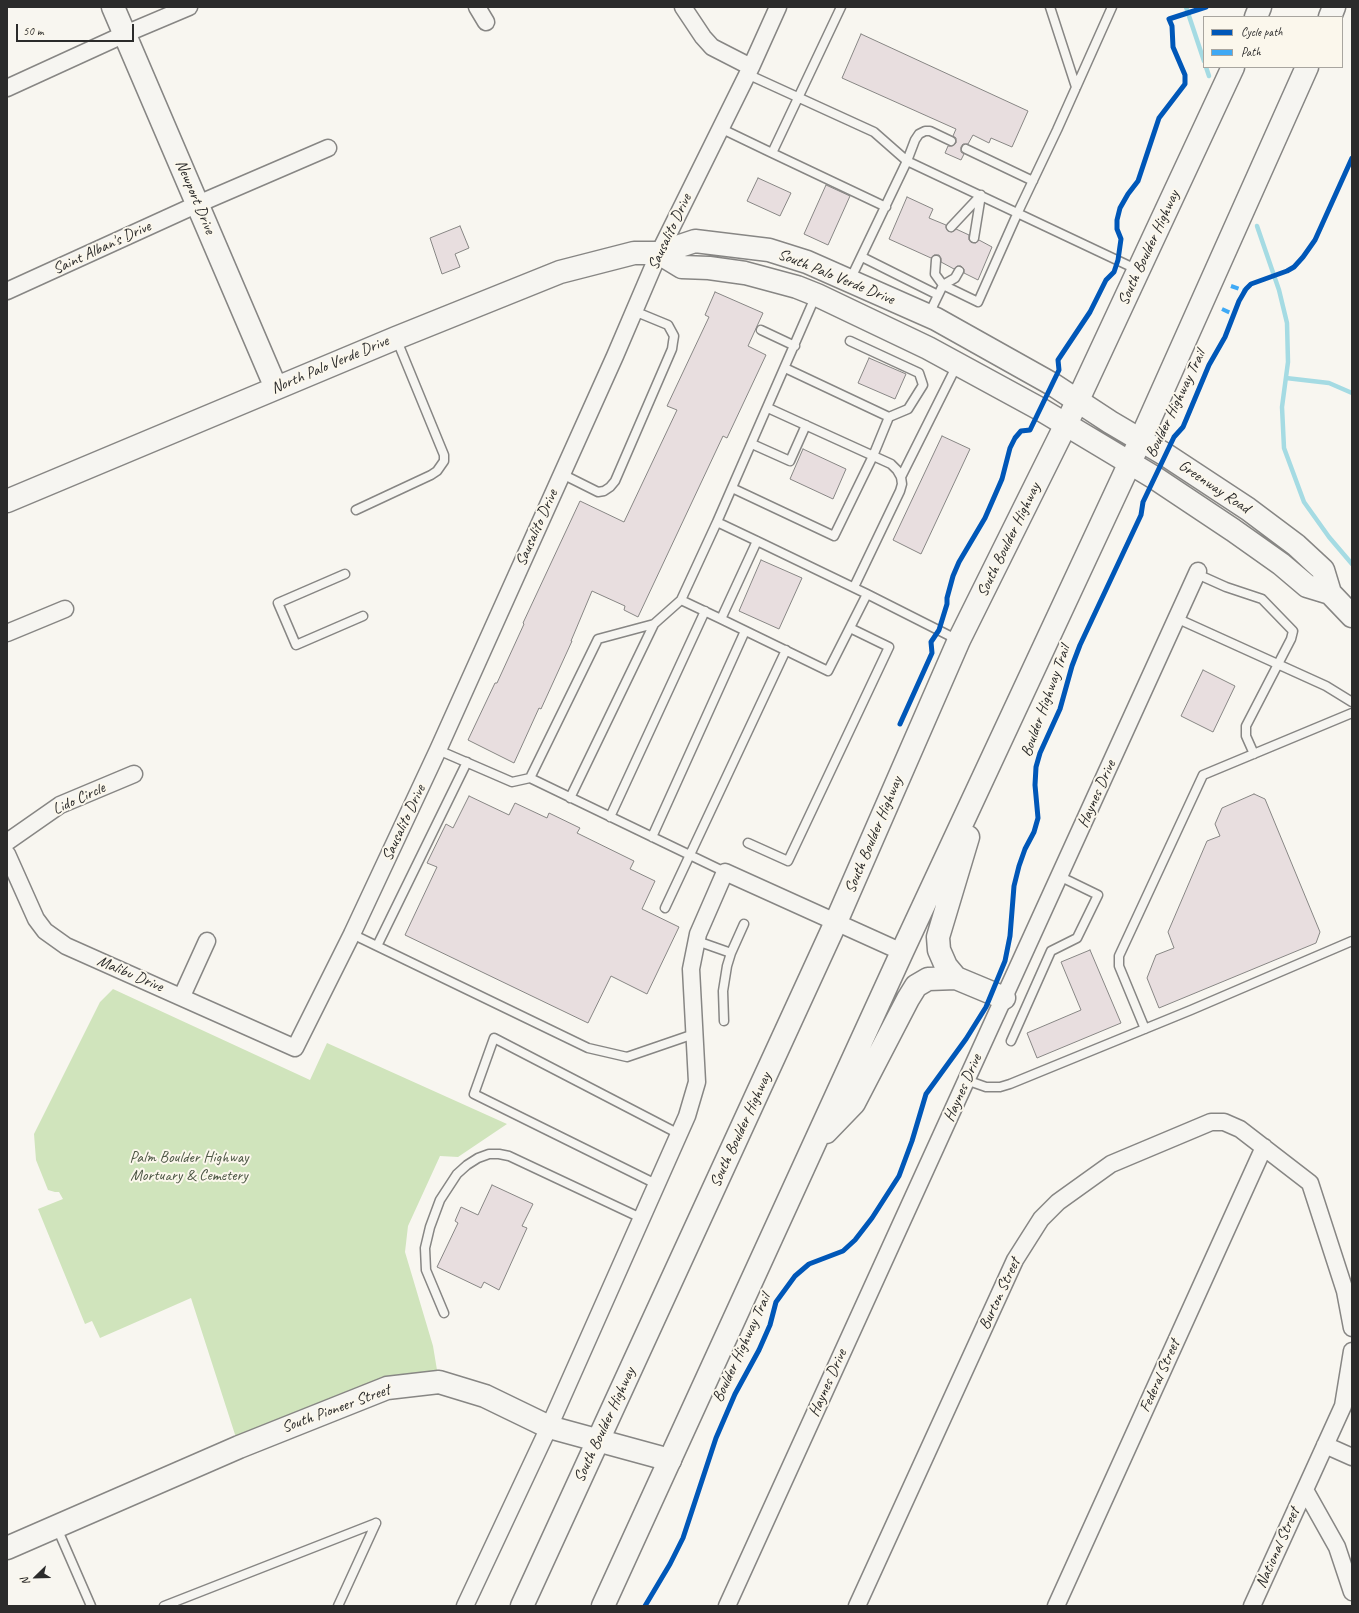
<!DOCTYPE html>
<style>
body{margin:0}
#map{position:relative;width:1359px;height:1613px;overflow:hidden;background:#f8f6f0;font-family:Caveat,sans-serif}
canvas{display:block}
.frame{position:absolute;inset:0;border:8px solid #2b2b2b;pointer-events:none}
.legend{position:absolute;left:1203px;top:16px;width:140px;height:52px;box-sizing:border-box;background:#fbf7ec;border:1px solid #a8a59f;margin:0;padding:5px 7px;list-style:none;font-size:12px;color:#2b2b2b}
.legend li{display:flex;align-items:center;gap:8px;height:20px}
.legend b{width:20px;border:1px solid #a8a59f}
.north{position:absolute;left:16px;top:1557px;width:40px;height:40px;-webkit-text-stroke:3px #fbf7ec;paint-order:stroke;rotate:247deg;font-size:11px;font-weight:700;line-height:16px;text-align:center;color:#2b2b2b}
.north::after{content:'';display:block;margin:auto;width:14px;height:18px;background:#2b2b2b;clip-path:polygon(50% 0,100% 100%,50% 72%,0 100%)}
.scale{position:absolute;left:16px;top:24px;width:118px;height:18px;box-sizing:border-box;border:2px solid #2b2b2b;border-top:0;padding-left:5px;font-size:12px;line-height:14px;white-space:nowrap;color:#2b2b2b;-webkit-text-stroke:3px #fbf7ec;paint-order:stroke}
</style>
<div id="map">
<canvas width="1359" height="1613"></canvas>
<div class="frame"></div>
<ul class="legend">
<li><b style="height:5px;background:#0057b8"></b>Cycle path</li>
<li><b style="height:5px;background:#3fa9f5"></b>Path</li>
</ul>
<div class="north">N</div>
<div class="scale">50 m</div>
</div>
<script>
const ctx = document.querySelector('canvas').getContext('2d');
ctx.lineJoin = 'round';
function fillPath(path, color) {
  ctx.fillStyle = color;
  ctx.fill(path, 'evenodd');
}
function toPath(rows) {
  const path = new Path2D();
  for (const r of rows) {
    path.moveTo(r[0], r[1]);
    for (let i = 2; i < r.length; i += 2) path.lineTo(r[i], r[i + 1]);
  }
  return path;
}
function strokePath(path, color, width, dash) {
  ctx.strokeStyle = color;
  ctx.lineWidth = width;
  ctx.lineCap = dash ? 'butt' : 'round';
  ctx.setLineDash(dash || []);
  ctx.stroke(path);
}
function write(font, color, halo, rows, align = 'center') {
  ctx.font = font + ' Caveat,sans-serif';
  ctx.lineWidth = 4;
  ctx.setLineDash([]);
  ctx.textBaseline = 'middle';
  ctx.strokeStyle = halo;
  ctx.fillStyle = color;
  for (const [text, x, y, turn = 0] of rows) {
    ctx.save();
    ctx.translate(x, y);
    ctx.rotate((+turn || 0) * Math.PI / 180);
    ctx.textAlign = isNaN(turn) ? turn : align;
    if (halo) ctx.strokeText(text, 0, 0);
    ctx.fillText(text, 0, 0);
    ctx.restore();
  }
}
fillPath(toPath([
 [113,989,310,1080,327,1043,507,1124,458,1157,440,1156,408,1226,405,1252,433,1346,439,1382,239,1447,191,1298,100,1338,92,1321,85,1324,38,1209,63,1199,59,1192,55,1192,48,1190,36,1160,34,1134,100,1002]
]), '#d0e4bc');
strokePath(toPath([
 [1186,7,1204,61],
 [1206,67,1209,76],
 [1257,226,1279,290,1287,323,1288,362,1282,407,1284,448,1304,502,1329,537,1352,564],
 [1286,378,1329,383,1352,393]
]), '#a5dbe3', 4.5);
const building = toPath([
 [861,34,1028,111,1012,147,991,138,989,143,973,135,968,144,963,144,961,147,961,152,964,154,961,160,945,153,948,146,952,146,956,143,956,138,953,136,956,129,842,78,861,34],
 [758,178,791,193,780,216,747,201,758,178],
 [826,185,850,196,828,245,804,234,826,185],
 [907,197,933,209,929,218,946,225,946,228,948,231,952,232,956,229,969,235,969,240,971,242,976,243,979,240,992,247,978,280,964,273,964,269,961,266,957,266,954,269,941,262,941,258,939,255,934,255,931,258,889,239,907,197],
 [460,226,469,248,455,254,460,267,442,274,430,238,460,226],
 [715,292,763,313,748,346,766,355,727,438,723,436,638,617,624,610,625,606,592,591,571,641,572,641,541,709,539,708,514,763,468,740,495,683,497,683,524,624,523,623,580,501,624,522,677,410,667,406,709,317,705,315,715,292],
 [869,358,906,374,895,399,858,383,869,358],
 [942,436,970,449,921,554,893,540,942,436],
 [803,449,846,469,833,499,790,479,803,449],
 [761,560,802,578,779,629,739,611,761,560],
 [1203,670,1235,686,1213,732,1181,716,1203,670],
 [1254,794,1265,799,1320,932,1316,943,1159,1008,1147,978,1156,955,1174,948,1168,932,1207,841,1220,836,1215,824,1222,808,1254,794],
 [469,796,509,815,515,803,547,818,549,813,580,828,577,833,634,861,630,869,655,881,642,909,679,927,647,994,611,976,588,1023,405,935,437,867,427,863,446,824,453,828,469,796],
 [1090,950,1121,1023,1037,1058,1027,1033,1081,1010,1061,962,1090,950],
 [492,1185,533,1204,522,1226,527,1228,499,1290,484,1282,481,1288,437,1267,458,1223,455,1221,461,1207,478,1215,492,1185]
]);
fillPath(building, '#e8dedf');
strokePath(building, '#878684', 1);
const lane = toPath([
 [1050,7,1076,87],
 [747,74,874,132,907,161,1138,270],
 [720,128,772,153,841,7],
 [966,149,1033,181],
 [772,153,886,207],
 [951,227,981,195,974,238],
 [862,257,938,295],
 [936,260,935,274,943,285,955,278,959,271],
 [850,280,907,161,915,140,919,134,925,131,930,131,951,141],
 [929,314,943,285,978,302,1018,212,1057,130,1112,7],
 [761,330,795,346],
 [850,341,919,373,923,385,908,409,889,417],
 [768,408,891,464,897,470,901,477,902,484,900,491,854,587],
 [752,444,790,461,806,425],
 [562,474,598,492,604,491,610,487,615,481,672,349,673,342,674,336,668,325,634,311],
 [901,477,957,365],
 [732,488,834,536,873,456,889,417,785,368],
 [356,510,431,475,437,471,444,461,444,455,396,338],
 [717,522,816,295],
 [345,574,278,603,296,645,363,616],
 [1197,574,1226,587,1262,599,1293,631,1291,639,1246,726,1246,736,1254,754],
 [867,594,828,671,721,619,757,541,867,594,958,640],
 [681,600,721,619],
 [1176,618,1326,686,1352,702],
 [438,750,512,782,530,778,725,872],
 [530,778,598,639,654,624,681,600,717,522,757,541],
 [570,798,654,624],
 [610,817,705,611],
 [652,837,745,631],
 [748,843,788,861,889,647,850,628],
 [665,908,786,650],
 [352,934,588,1048,627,1057,694,1034],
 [697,941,731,953,744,924],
 [377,946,467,762],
 [724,1021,723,991,727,966,731,953],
 [1145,1029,1119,966,1119,956,1203,775,1352,713],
 [1011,1041,1051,951,1077,938,1098,895,1059,876],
 [966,1080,986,1087,1000,1087,1010,1084,1191,1010,1352,941],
 [656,1184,474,1094,494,1038,679,1134],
 [444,1313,426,1270,425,1248,430,1227,440,1200,457,1174,467,1165,478,1158,489,1154,499,1154,509,1156,641,1218],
 [57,1528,91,1606],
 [164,1606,376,1523],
 [338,1606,376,1523]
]);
const street = toPath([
 [477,7,486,22],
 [683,7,703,37,712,47,751,67],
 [7,88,125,34,189,7],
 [7,291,198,204,328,148],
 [7,633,65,609],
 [7,842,60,805,134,774],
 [7,854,36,919,45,931,66,946,295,1048,352,934,438,750,615,356,659,253,751,67,778,7],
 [182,996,207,941],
 [1325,1445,1352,1457],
 [1305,1490,1337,1547,1352,1592],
 [465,1606,549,1427,687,1116,697,1082,691,969,698,934,725,872,902,952],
 [727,1606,1198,571],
 [857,1606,1015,1260,1041,1219,1058,1202,1111,1164,1211,1122,1224,1122,1240,1129,1310,1183,1345,1291,1352,1328],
 [1056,1606,1264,1147],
 [1252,1606,1343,1406,1352,1351]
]);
const secondary = toPath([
 [113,7,276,388],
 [659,253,682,267,709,268,745,273,797,287,817,295,928,348,1040,409,1155,478,1233,530,1281,564,1307,586,1330,593],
 [7,501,396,338,560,272,634,253,659,253,695,241,769,250,807,262,936,319,1052,384,1110,422,1166,455,1248,509,1296,545,1323,570,1330,593,1352,616],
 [7,1548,239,1447,387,1388,439,1382,485,1396,549,1427,670,1460]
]);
const primary = toPath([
 [1256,17,1260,7],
 [1330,17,1334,7],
 [956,978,946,966,939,950,938,937,968,837],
 [826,1132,854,1103,908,999,916,986,928,979,956,978,1004,998],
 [522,1606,836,922,959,640,1077,402,1233,67],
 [603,1606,902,952,1140,441,1307,67]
]);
strokePath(lane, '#878684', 11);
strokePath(street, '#878684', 19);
strokePath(secondary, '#878684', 25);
strokePath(primary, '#878684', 25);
strokePath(lane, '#f6f5f1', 8);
strokePath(street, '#f6f5f1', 16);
strokePath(secondary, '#f6f5f1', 22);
strokePath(primary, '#f6f5f1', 22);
strokePath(toPath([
 [1231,286,1245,291],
 [1222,309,1233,314]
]), '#3fa9f5', 4, [8, 4]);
strokePath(toPath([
 [900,724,932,653,931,642,939,630,947,604,947,598,953,576,959,562,985,518,1002,479,1010,448,1015,438,1021,431,1030,430,1059,370,1058,360,1090,312,1106,280,1114,272,1118,260,1121,239,1117,229,1117,220,1120,208,1128,194,1138,181,1159,118,1185,84,1185,75,1173,47,1172,26,1169,19,1206,7],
 [645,1606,670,1564,683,1538,716,1438,735,1394,759,1350,770,1325,776,1302,795,1276,809,1264,843,1251,855,1240,872,1218,899,1176,912,1141,926,1094,966,1039,986,1007,1005,961,1010,936,1014,886,1019,866,1025,849,1034,832,1038,818,1035,785,1036,767,1040,753,1060,709,1072,666,1080,645,1141,515,1143,502,1174,437,1183,427,1209,365,1225,337,1239,301,1246,289,1251,284,1287,271,1294,267,1303,257,1315,240,1352,158]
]), '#0057b8', 5);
write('16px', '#2b2b2b', '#fbf7ec', [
 ["Newport Drive",195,197,67],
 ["Sausalito Drive",670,232,-65],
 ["Saint Alban's Drive",102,248,-25],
 ["South Boulder Highway",1149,248,-65],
 ["South Palo Verde Drive",836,277,22],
 ["North Palo Verde Drive",330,365,-23],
 ["Boulder Highway Trail",1176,404,-64],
 ["Greenway Road",1214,487,34],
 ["Sausalito Drive",537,528,-66],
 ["South Boulder Highway",1009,540,-64],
 ["Boulder Highway Trail",1046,701,-70],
 ["Haynes Drive",1097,794,-66],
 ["Lido Circle",79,799,-25],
 ["Sausalito Drive",404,823,-65],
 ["South Boulder Highway",874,835,-67],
 ["Malibu Drive",130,974,23],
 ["Haynes Drive",963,1088,-66],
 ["South Boulder Highway",741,1130,-65],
 ["Burton Street",1000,1294,-65],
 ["Boulder Highway Trail",742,1348,-65],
 ["Federal Street",1160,1376,-66],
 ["Haynes Drive",828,1383,-66],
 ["South Pioneer Street",336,1409,-20],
 ["South Boulder Highway",605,1425,-65],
 ["National Street",1278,1548,-66]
]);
write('16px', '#4c5644', '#fbf7ec', [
 ["Palm Boulder Highway",189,1158],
 ["Mortuary & Cemetery",189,1176]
]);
</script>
